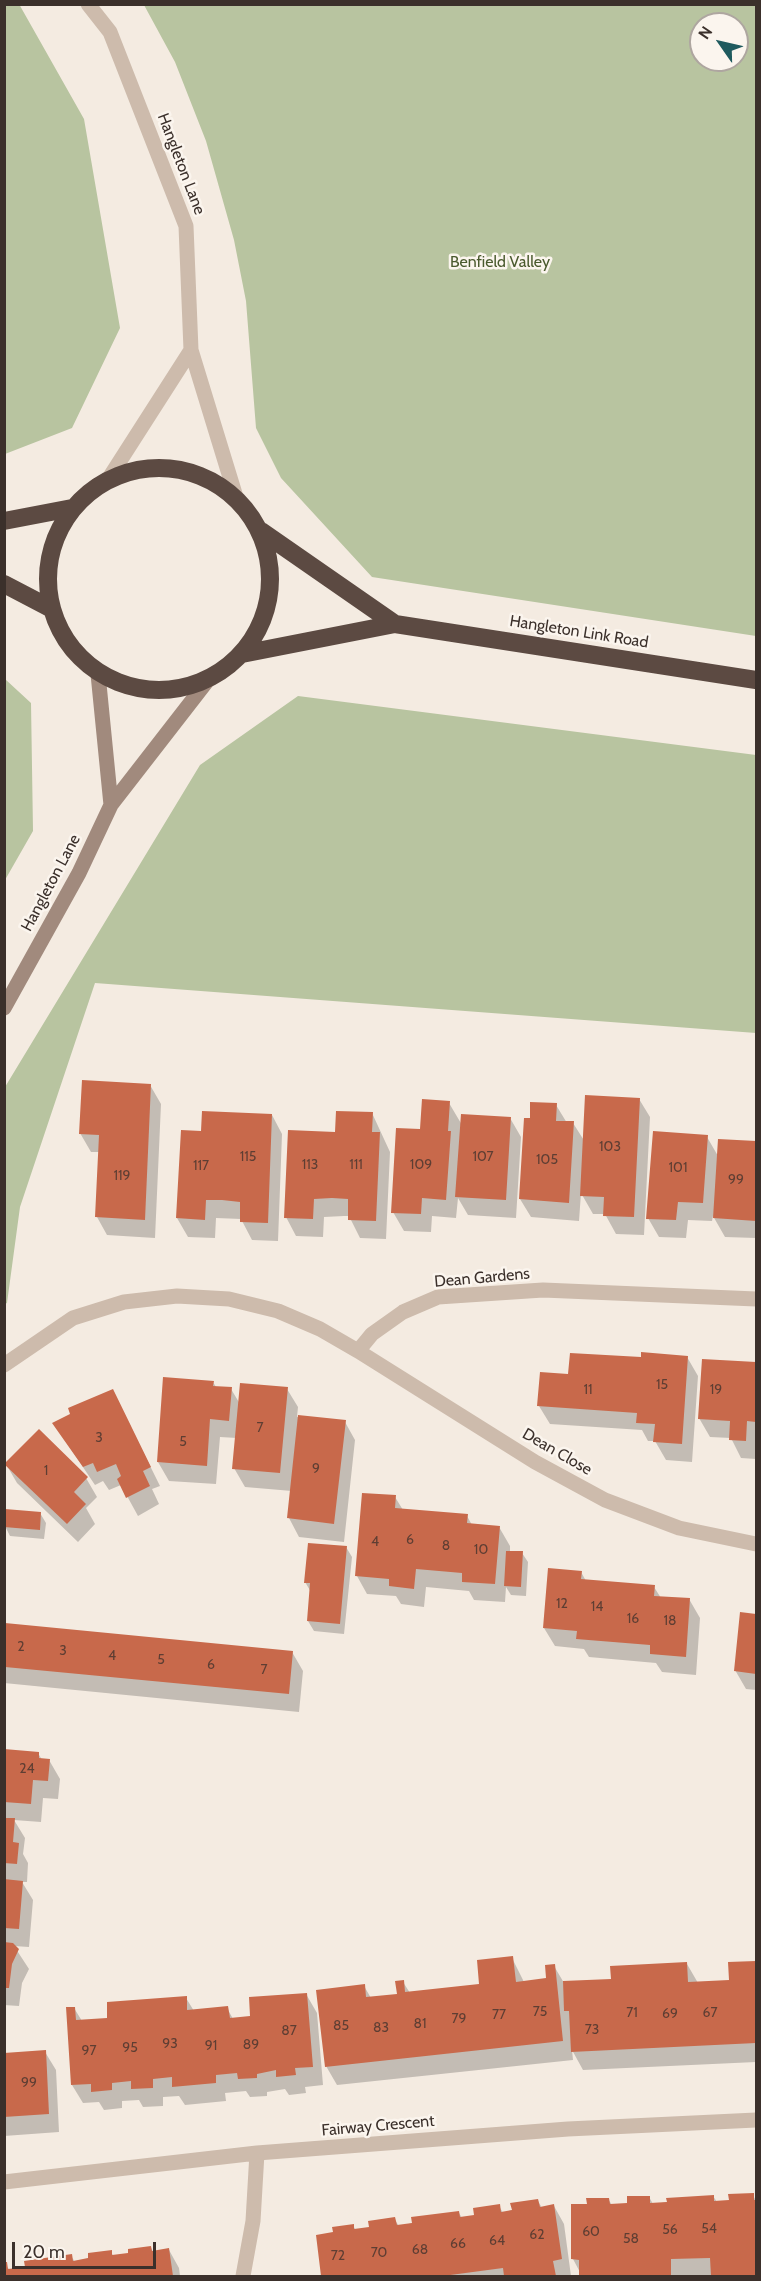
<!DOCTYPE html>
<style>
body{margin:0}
#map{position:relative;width:761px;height:2281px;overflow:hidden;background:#f4ebe1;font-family:Cabin,sans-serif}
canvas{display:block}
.frame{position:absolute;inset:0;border:6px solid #3b302b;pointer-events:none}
.north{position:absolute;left:689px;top:12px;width:60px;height:60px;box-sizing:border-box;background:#fbf5ee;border:2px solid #aea6a0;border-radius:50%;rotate:304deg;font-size:16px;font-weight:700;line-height:24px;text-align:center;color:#3b302b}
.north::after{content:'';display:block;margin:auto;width:21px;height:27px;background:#1f5a5e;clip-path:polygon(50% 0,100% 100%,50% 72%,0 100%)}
.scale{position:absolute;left:12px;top:2242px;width:144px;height:27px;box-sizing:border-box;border:3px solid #3b302b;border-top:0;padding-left:8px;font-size:18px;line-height:21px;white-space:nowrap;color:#3b302b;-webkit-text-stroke:4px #fbf5ee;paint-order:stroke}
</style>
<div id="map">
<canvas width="761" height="2281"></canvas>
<div class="frame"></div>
<div class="north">N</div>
<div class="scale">20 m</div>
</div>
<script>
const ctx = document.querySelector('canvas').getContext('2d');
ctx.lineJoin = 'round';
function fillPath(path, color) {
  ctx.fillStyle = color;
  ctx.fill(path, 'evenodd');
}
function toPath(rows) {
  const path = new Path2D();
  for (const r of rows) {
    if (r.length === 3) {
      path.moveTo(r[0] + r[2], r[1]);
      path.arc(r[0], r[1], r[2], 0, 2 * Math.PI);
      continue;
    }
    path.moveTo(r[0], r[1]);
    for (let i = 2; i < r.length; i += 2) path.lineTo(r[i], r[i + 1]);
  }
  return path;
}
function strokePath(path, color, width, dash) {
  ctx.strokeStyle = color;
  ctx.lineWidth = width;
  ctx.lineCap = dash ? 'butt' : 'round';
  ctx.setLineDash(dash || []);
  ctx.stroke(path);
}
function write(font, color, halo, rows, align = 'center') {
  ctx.font = font + ' Cabin,sans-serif';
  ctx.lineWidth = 5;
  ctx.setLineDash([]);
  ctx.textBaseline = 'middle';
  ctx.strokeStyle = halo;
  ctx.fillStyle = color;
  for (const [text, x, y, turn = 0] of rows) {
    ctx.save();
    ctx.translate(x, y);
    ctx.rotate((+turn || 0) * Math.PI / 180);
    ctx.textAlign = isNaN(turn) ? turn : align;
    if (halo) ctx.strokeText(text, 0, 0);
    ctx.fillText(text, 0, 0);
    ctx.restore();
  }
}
fillPath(toPath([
 [19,4,84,119,120,328,72,428,5,454,4,5],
 [144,5,756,5,756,636,372,577,281,478,256,428,246,301,234,240,206,141,175,62],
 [701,24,737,24,737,60,701,60],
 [5,679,31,703,33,831,5,880],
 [298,696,756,755,756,1033,95,983,20,1207,7,1303,5,1304,5,1087,200,765]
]), '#b8c4a0');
fillPath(toPath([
 [150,1085,161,1104,155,1238,107,1235,97,1217,100,1152,91,1152,80,1133],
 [639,1099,650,1117,644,1235,616,1234,605,1214,593,1214,581,1193,579,1221,531,1217,520,1199,531,1120,556,1105,567,1123,573,1123,585,1142],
 [449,1103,462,1125,510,1118,521,1137,516,1218,468,1215,458,1198,456,1218,432,1216,431,1232,404,1231,393,1212,422,1131],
 [372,1113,390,1152,386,1239,360,1238,349,1216,344,1216,324,1217,323,1237,296,1236,286,1217],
 [272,1115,282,1134,278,1241,252,1240,241,1219,216,1218,215,1238,188,1237,177,1218,202,1133],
 [707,1137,718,1156,719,1141,756,1143,756,1238,725,1237,713,1216,712,1221,688,1220,686,1238,659,1237,648,1218],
 [687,1357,698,1376,692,1462,666,1460,655,1441,648,1441,642,1430,550,1424,539,1406,569,1376,642,1358],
 [703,1360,756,1363,756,1459,741,1458,731,1438,710,1437,699,1418],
 [213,1382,216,1387,231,1389,240,1404,287,1389,298,1407,297,1417,345,1422,355,1440,344,1542,299,1537,289,1518,292,1491,245,1487,234,1468,237,1438,220,1437,216,1484,169,1481,158,1462],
 [113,1391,160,1486,152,1489,159,1504,138,1516,121,1485,109,1490,103,1481,95,1485,54,1424],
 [6,1464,86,1478,97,1497,86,1508,95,1524,78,1542,17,1483],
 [395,1497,403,1510,467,1516,472,1525,499,1527,510,1546,510,1552,522,1553,528,1562,526,1596,511,1595,506,1587,505,1602,474,1600,469,1591,426,1587,424,1607,401,1604,396,1596,367,1594,357,1576],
 [40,1513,46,1523,44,1539,10,1536,5,1526],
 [346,1547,352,1557,344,1634,314,1631,308,1621,311,1592,305,1582],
 [581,1572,586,1581,654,1587,661,1598,689,1599,700,1618,696,1675,662,1672,656,1663,589,1657,584,1649,555,1646,544,1628],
 [741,1614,756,1616,756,1690,746,1689,735,1670],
 [4,1624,292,1652,303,1671,299,1712,4,1683],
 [4,1751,38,1753,42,1760,49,1760,60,1779,58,1799,43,1798,41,1822,14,1820,25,1838,23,1854,28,1863,27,1882,22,1882,33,1900,29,1947,14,1946,29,1969,22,1983,19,2006,4,2005],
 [512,1958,524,1982,547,1980,554,1966,564,1983,613,1980,687,1964,698,1983,731,1981,730,1964,756,1962,756,2062,583,2070,572,2050,573,2060,337,2085,326,2066,364,1986,371,1998,399,1995,403,1982,410,1993,481,1986],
 [306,1994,317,2013,323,2085,305,2087,306,2093,289,2095,285,2089,267,2092,267,2096,250,2097,246,2091,225,2093,226,2101,185,2105,179,2096,163,2097,163,2106,143,2107,139,2100,122,2101,122,2108,104,2110,99,2102,83,2103,72,2085,74,2008,82,2021,109,2019,186,1998,194,2011,227,2008,233,2019,252,2017],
 [45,2052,56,2070,59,2132,4,2136,4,2054],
 [753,2195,756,2201,756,2276,582,2276,573,2259,588,2205,608,2199,612,2205,629,2204,649,2197,653,2204,713,2196,717,2202,730,2202],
 [538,2201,542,2208,554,2206,564,2224,571,2276,323,2276,318,2236,335,2234,353,2226,356,2230,371,2229,394,2219,399,2226,459,2213,462,2218,476,2216,499,2206,503,2213],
 [151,2248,153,2252,169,2250,179,2268,180,2276,4,2276,4,2264,10,2270,71,2256,75,2262,111,2252,114,2257]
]), '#0003');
fillPath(toPath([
 [82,1080,151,1084,145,1220,95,1217,99,1135,79,1134],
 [585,1095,640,1098,634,1217,603,1216,604,1197,580,1196],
 [422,1099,450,1101,448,1131,451,1131,446,1200,422,1198,421,1214,391,1213,396,1128,420,1129],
 [530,1102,557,1103,556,1121,574,1121,569,1203,519,1199,524,1118,530,1118],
 [202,1111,272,1114,268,1223,240,1222,240,1202,222,1200,206,1200,205,1220,176,1218,181,1130,201,1131],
 [336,1111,373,1112,372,1132,380,1132,376,1221,348,1220,348,1199,332,1198,314,1199,313,1219,284,1218,288,1130,335,1132],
 [461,1114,511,1117,506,1200,455,1197],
 [653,1131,708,1135,703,1203,678,1202,676,1220,646,1219],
 [718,1139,756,1141,756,1221,713,1218],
 [641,1352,688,1356,682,1444,653,1442,655,1424,636,1423,637,1413,537,1406,540,1372,568,1374,570,1353,641,1357],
 [702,1359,756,1362,756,1422,747,1421,746,1441,729,1440,730,1421,698,1419],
 [163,1377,214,1381,213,1386,232,1387,229,1421,210,1419,207,1466,157,1462],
 [240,1383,288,1387,280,1473,232,1469],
 [113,1389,151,1467,143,1471,150,1486,126,1498,117,1479,121,1476,116,1464,97,1472,93,1463,83,1467,52,1423,70,1414,68,1408],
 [298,1415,346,1420,334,1524,287,1518],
 [39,1429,88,1477,74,1492,86,1504,67,1524,4,1464],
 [362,1493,396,1495,395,1508,468,1514,467,1523,500,1526,495,1584,462,1582,462,1573,416,1569,414,1589,389,1586,389,1579,355,1576],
 [5,1509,41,1512,40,1530,4,1527],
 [308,1543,347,1546,340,1624,307,1621,310,1583,304,1583],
 [506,1551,523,1551,521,1587,504,1586],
 [548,1568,582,1571,581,1579,655,1585,654,1596,690,1598,686,1657,650,1654,650,1645,576,1639,577,1631,543,1628],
 [740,1612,756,1614,756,1674,734,1671],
 [5,1623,293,1651,289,1694,5,1667],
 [4,1749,39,1752,39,1758,50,1759,48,1781,33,1780,31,1804,4,1802],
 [4,1818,15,1818,13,1842,19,1843,17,1864,4,1863],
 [4,1879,23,1881,19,1929,4,1928],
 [4,1942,13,1943,19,1949,12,1964,9,1988,4,1988],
 [513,1956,516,1982,546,1978,545,1965,555,1964,563,2041,325,2067,316,1990,365,1984,366,1997,397,1994,395,1981,404,1980,405,1992,479,1984,477,1960],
 [756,1961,756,2043,571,2052,569,2011,564,2011,563,1981,611,1979,610,1966,687,1962,688,1982,729,1980,728,1962],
 [307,1993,313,2067,295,2068,296,2075,276,2077,276,2070,257,2074,257,2078,238,2079,237,2073,216,2075,216,2083,172,2087,172,2077,153,2079,153,2088,131,2089,131,2081,112,2083,112,2090,91,2092,91,2084,71,2085,66,2007,75,2007,76,2020,107,2018,107,2002,187,1996,187,2010,228,2006,230,2018,250,2016,249,1997],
 [46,2050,49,2114,4,2117,4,2053],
 [754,2193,754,2200,756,2200,756,2276,711,2276,710,2258,671,2259,671,2276,579,2275,579,2260,571,2259,571,2204,587,2204,586,2198,609,2198,610,2204,627,2203,627,2196,650,2196,650,2203,667,2202,666,2198,714,2195,714,2201,729,2200,728,2194],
 [538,2199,540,2207,554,2204,562,2259,553,2261,556,2276,504,2276,503,2268,443,2276,321,2276,316,2235,333,2232,332,2227,354,2224,354,2229,369,2227,368,2221,395,2217,397,2225,412,2223,411,2217,459,2211,460,2217,474,2215,473,2208,500,2204,501,2212,512,2210,510,2203],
 [151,2246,152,2251,169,2248,173,2276,4,2276,4,2262,7,2262,8,2269,25,2267,24,2261,72,2254,73,2261,88,2258,88,2253,112,2250,112,2255,128,2253,128,2249]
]), '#c8694b');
strokePath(toPath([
 [88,4,110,32,186,226,191,350,236,497],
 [109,478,191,350],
 [358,1351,535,1462,605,1500,679,1528,756,1544],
 [4,1365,73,1318,124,1302,177,1296,229,1299,278,1311,320,1329,358,1351,372,1334,403,1312,438,1297,543,1290,756,1299],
 [4,2182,257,2153,568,2129,756,2120],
 [243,2276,253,2221,257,2153]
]), '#cdbbac', 15);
strokePath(toPath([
 [98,674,111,805],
 [4,1008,79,873,111,805,208,680]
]), '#a18a7d', 15);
strokePath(toPath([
 [159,579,111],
 [4,521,72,508],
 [261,531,395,624],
 [4,584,50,608],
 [242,654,395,624,756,680]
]), '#5c4a42', 18);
write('14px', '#5e3e33', null, [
 ["103",610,1147],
 ["115",248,1157],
 ["107",483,1157],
 ["105",547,1160],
 ["113",310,1165],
 ["111",356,1165],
 ["109",421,1165],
 ["117",201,1166],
 ["101",678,1168],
 ["119",122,1176],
 ["99",736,1180],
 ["15",662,1385],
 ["11",588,1390],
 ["19",716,1390],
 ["7",260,1428],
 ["3",99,1438],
 ["5",183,1442],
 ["9",316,1469],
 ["1",46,1471],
 ["6",410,1540],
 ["4",375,1542],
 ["8",446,1546],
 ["10",481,1550],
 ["12",562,1604],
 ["14",597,1607],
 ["16",633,1619],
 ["18",670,1621],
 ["2",21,1647],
 ["3",63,1651],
 ["4",112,1656],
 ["5",161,1660],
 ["6",211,1665],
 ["7",264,1670],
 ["24",27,1769],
 ["75",540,2012],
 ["71",632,2013],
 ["67",710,2013],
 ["69",670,2014],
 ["77",499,2015],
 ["79",459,2019],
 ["81",420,2024],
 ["85",341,2026],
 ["83",381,2028],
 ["73",592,2030],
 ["87",289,2031],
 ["93",170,2044],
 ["89",251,2045],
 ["91",211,2046],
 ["95",130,2048],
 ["97",89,2051],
 ["99",29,2083],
 ["54",709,2229],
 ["56",670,2230],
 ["60",591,2232],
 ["62",537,2235],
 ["58",631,2239],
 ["64",497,2241],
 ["66",458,2244],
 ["68",420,2250],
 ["70",379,2253],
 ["72",338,2256]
]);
write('16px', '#3b302b', '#fbf5ee', [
 ["Hangleton Lane",181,164,69],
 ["Hangleton Link Road",579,632,9],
 ["Hangleton Lane",51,883,-62],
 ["Dean Gardens",482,1278,-5],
 ["Dean Close",557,1452,30],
 ["Fairway Crescent",378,2126,-5]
]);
write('16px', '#4a5a2e', '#fbf5ee', [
 ["Benfield Valley",500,262]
]);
</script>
